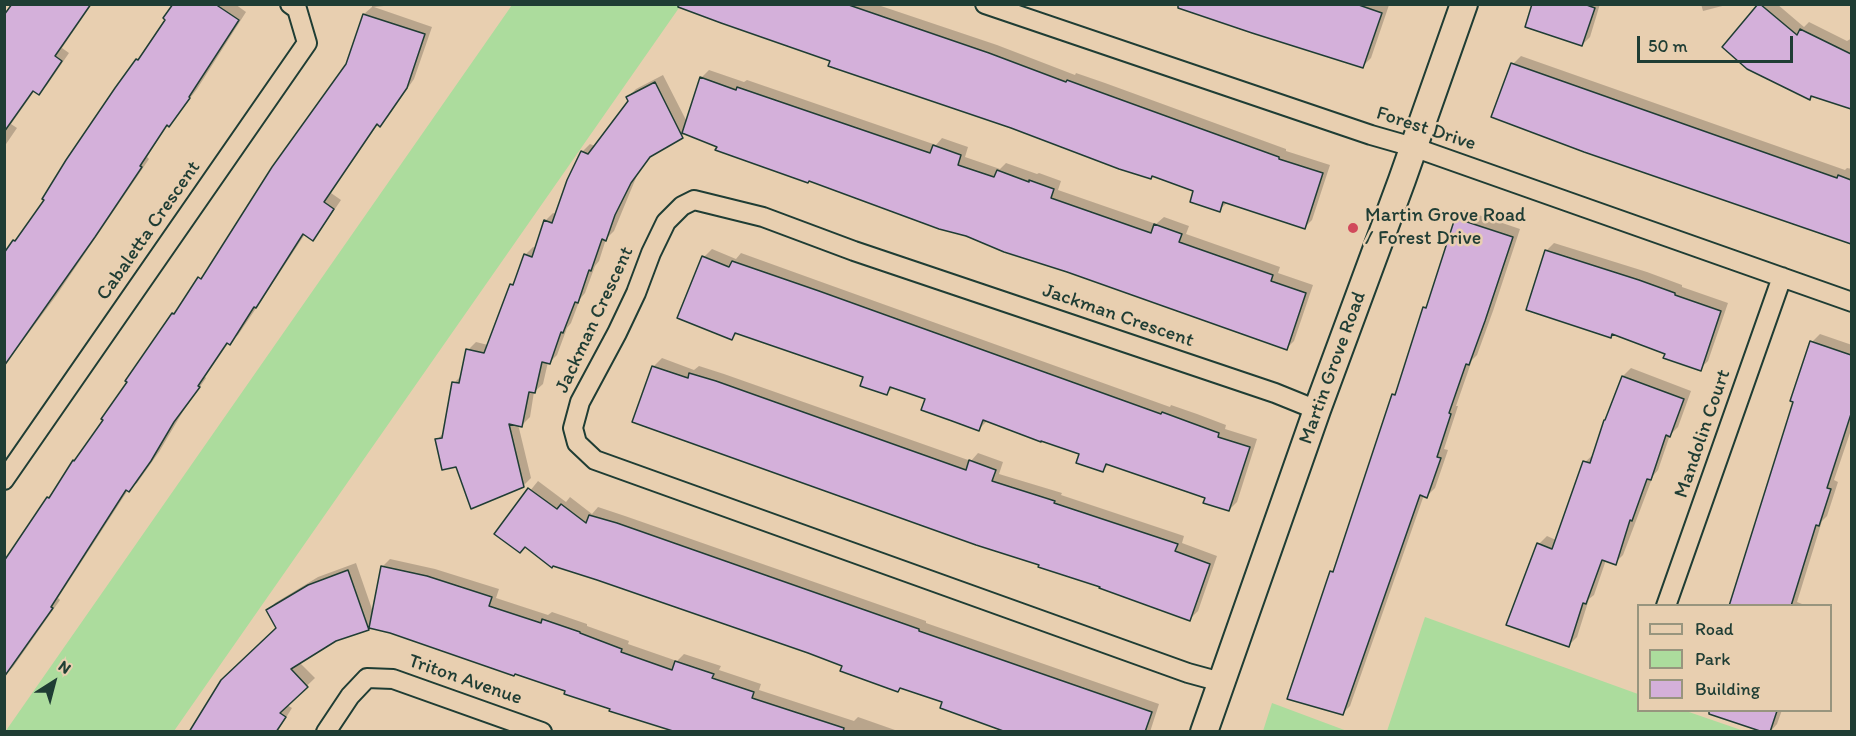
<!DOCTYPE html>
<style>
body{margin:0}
#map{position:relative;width:1856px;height:736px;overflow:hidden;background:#e8cfb0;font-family:Itim,sans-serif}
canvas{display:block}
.frame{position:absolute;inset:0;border:6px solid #1f3d34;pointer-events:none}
.legend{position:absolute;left:1637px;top:604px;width:195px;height:108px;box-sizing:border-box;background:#e8cfb0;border:2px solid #98957e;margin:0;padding:8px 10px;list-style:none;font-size:18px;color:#1f3d34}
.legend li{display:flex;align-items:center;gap:12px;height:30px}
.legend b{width:30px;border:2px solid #98957e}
.north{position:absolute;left:24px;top:652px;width:60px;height:60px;-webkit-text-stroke:4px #e8cfb0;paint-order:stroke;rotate:36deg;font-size:16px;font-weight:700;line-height:24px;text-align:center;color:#1f3d34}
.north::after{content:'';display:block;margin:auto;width:21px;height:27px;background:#1f3d34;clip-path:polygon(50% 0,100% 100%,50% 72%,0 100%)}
.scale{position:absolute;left:1637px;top:36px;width:156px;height:27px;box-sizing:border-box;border:3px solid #1f3d34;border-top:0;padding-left:8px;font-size:18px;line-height:21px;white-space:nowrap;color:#1f3d34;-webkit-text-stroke:4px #e8cfb0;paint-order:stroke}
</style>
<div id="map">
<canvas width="1856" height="736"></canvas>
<div class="frame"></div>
<ul class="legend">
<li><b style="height:8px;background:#e8cfb0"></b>Road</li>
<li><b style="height:16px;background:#acdc9d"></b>Park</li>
<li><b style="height:16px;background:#d4b0da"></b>Building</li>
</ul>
<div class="north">N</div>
<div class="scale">50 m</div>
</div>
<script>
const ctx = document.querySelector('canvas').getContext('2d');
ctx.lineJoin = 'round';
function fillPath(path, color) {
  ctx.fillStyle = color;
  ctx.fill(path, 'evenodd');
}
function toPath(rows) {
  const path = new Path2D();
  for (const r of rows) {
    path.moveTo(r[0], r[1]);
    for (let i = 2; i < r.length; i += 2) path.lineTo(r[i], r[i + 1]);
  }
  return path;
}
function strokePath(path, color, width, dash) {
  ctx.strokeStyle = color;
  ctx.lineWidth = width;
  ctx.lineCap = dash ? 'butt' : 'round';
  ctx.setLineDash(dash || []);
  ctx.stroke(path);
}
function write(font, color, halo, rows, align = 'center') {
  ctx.font = font + ' Itim,sans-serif';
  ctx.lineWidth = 5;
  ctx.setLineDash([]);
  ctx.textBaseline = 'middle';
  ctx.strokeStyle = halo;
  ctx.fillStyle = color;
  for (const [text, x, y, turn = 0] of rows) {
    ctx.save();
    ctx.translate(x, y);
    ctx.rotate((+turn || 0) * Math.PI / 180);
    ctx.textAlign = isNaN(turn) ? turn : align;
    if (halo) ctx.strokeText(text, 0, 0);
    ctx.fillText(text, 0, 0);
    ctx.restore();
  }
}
fillPath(toPath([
 [512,5,681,5,174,731,5,732],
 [1425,617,1638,694,1638,710,1686,711,1744,731,1387,731],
 [1272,703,1347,731,1263,731]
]), '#acdc9d');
fillPath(toPath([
 [14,4,92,4,62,48,69,53,47,85,39,93,35,90,11,124,17,128,4,147,4,19],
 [175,4,235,4,246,12,197,89,176,117,168,124,147,157,149,159,56,296,4,366,4,255,14,241,22,233],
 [372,4,403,4,374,7,432,27,414,79,388,117,380,125,378,124,331,193,341,200,320,231,312,239,305,234,263,298,238,335,229,342,205,377,206,378,182,413,159,452,137,483,128,490,58,598,60,600,13,667,4,675,105,419,173,314,208,270,348,65,364,14,372,7],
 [683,4,875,4,997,45,1075,75,1076,73,1105,83,1286,149,1286,151,1330,165,1312,220,1304,228,1228,202,1219,210,1195,190,831,60],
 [1173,4,1387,4,1389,5,1371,58,1363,66],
 [1534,4,1600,4,1590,37,1582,45],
 [1701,4,1730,4,1703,11],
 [1760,4,1777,4,1804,27,1809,22,1847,41,1852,38,1852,108,1812,95,1809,98],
 [1521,56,1845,170,1847,168,1852,169,1852,243,1585,150,1513,64],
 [709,70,744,82,747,80,936,145,942,138,968,147,965,157,1000,169,1006,163,1037,174,1039,173,1061,181,1058,190,1156,224,1164,217,1189,226,1186,234,1280,267,1278,273,1313,285,1294,341,1286,349,717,149,718,146,686,133,653,154,638,173,614,231,606,239,599,261,595,266,585,293,580,299,571,323,567,328,557,355,549,363,548,362,543,384,534,392,530,417,522,425,518,424,531,478,523,486,457,465,437,440,445,431,454,383,463,374,468,350,476,342,488,345,511,285,518,278,525,255,533,247,536,248,545,221,553,213,556,214,582,152,590,144,595,146,630,101,628,97,636,89,663,75,687,122,701,78],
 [1464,210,1520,229,1493,311,1477,355,1472,360,1456,406,1458,406,1444,449,1448,450,1435,488,1427,496,1424,495,1350,706,1342,714,1331,572,1337,566,1393,395,1398,390,1425,307,1429,303,1456,218],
 [1554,243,1647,272,1682,285,1682,287,1728,303,1708,361,1700,369,1666,353,1613,333,1610,336,1546,251],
 [712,249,736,259,741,253,827,284,1170,407,1171,405,1197,414,1226,425,1225,429,1257,439,1237,502,1229,510,1207,497,1110,463,1103,470,1081,453,988,420,979,429,927,398,894,387,887,393,865,376,738,332,732,339,704,257],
 [1820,334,1852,345,1852,427,1834,480,1838,482,1827,516,1822,521,1797,602,1802,604,1802,606,1730,606,1812,342],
 [662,358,694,370,699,366,724,374,971,461,978,453,1003,462,999,474,1062,493,1061,495,1184,536,1182,543,1217,556,1198,611,1190,619,1041,564,634,421,654,366],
 [1631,368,1691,391,1678,427,1670,435,1658,470,1653,476,1623,555,1615,563,1606,560,1594,595,1589,599,1577,637,1569,645,1539,544,1547,536,1556,540,1585,462,1594,454,1623,376],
 [538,481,566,502,570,497,592,514,598,507,625,516,926,621,926,623,1159,704,1150,732,1007,732,944,701,901,687,898,691,844,665,496,533],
 [390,559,435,569,499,589,496,598,548,615,552,612,587,624,587,626,629,641,628,644,677,661,684,654,721,666,719,670,761,684,759,690,854,721,858,717,895,730,894,732,680,732,567,690,370,626,336,640,299,662,315,678,287,705,292,708,277,732,190,732,278,628,268,611,275,603,318,577,356,563,373,612,382,567],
 [1717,710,1782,710,1777,724,1770,732,1715,715]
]), '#0003');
const building = toPath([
 [12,4,91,4,55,56,62,61,39,95,33,91,4,132,4,15,12,4],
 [173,4,215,4,239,20,189,97,190,98,169,127,167,125,140,166,142,167,95,237,4,366,4,253,13,240,15,241,44,200,42,199,66,160,115,88,136,59,138,60,165,20,163,18,173,4],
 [678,4,846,4,989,53,1066,82,1067,80,1097,91,1279,157,1279,159,1323,173,1305,229,1223,202,1220,212,1190,202,1193,191,1152,176,1151,179,1119,169,1011,128,828,66,830,61,721,23,678,7,678,4],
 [1178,4,1356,4,1382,13,1363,68,1252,33,1178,8,1178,4],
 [1532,4,1584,4,1595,8,1582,46,1525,27,1532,4],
 [1758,4,1760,4,1797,35,1800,29,1851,54,1851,109,1811,96,1810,100,1747,69,1722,47,1758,4],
 [363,14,425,34,407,88,380,127,377,124,324,202,334,209,313,241,303,234,256,308,254,307,230,345,227,343,198,386,200,387,174,422,151,461,129,492,126,490,51,607,53,608,4,677,4,561,47,497,49,498,73,460,74,461,103,420,101,419,127,382,125,381,172,313,174,314,198,277,201,279,272,167,346,64,363,14],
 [1511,63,1837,178,1838,175,1851,180,1851,244,1584,152,1491,117,1511,63],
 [700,77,736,90,737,87,930,153,933,145,961,155,958,165,994,177,997,170,1029,182,1029,180,1054,189,1051,198,1151,233,1154,224,1182,234,1179,242,1273,275,1271,281,1306,293,1287,350,1067,272,1004,252,966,236,939,229,809,181,808,183,715,150,717,147,682,133,700,77],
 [655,82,683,138,650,157,631,183,615,215,606,241,602,239,591,271,589,270,578,303,575,302,563,333,561,332,550,364,542,362,535,393,529,392,522,427,509,424,524,487,471,509,456,467,442,470,435,439,442,438,452,382,459,383,466,349,484,353,510,284,513,285,524,254,532,257,544,220,552,223,567,180,581,151,588,154,628,101,626,97,655,82],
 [1455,218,1513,237,1485,321,1469,365,1466,364,1449,413,1451,414,1437,457,1441,458,1427,498,1420,495,1343,715,1287,699,1330,571,1333,572,1392,394,1395,395,1423,307,1426,308,1455,218],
 [1545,250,1639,280,1675,293,1675,295,1721,311,1701,371,1663,358,1665,354,1612,334,1611,338,1526,310,1545,250],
 [702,256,729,267,732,261,819,291,1161,414,1162,412,1189,422,1219,433,1218,437,1250,447,1229,511,1203,503,1205,498,1106,464,1103,472,1076,463,1079,454,1041,441,1041,442,983,420,979,431,952,421,921,410,925,399,890,387,887,395,860,386,863,377,735,333,732,340,677,318,702,256],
 [1810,341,1851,355,1851,414,1827,488,1831,489,1819,526,1816,525,1791,606,1729,606,1793,402,1790,401,1810,341],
 [652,366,688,378,689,373,716,381,966,470,969,460,996,470,992,481,1055,501,1054,503,1178,544,1175,551,1210,564,1190,621,1099,588,1100,587,1038,567,1039,565,976,545,632,422,652,366],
 [1622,376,1684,399,1670,437,1666,435,1651,480,1647,479,1632,521,1630,520,1616,565,1602,560,1586,604,1583,603,1569,647,1506,625,1537,543,1552,549,1583,461,1590,463,1604,420,1605,420,1622,376],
 [528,488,557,509,561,504,586,523,589,515,617,523,919,629,919,631,1152,712,1145,732,1006,732,940,708,942,702,900,688,898,692,840,671,842,666,808,653,597,580,553,566,552,568,525,547,520,553,494,534,528,488],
 [381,566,427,576,492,597,489,606,541,623,542,619,580,632,580,633,622,649,621,652,672,670,675,661,714,674,712,678,754,692,752,698,844,728,843,732,676,732,609,711,610,709,564,694,565,691,515,674,514,676,390,633,369,628,381,566],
 [348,570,369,630,336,641,291,669,308,687,280,713,286,717,276,732,189,732,221,680,276,628,266,610,308,585,348,570],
 [1709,711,1777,711,1770,732,1763,732,1709,714,1709,711]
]);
fillPath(building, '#d4b0da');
strokePath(building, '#1f3d34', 1.5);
const street = toPath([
 [985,4,1371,135,1413,147,1852,302],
 [4,480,307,43,297,9,290,4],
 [1666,606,1782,277],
 [1221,682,1188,673,595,460,577,443,573,428,580,402,617,333,636,293,651,253,666,222,682,206,694,200,763,217,854,251,1275,393,1317,410],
 [326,732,350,696,367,678,393,679,542,732]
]);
const secondary = toPath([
 [1204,732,1317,410,1402,180,1464,4]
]);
strokePath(street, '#1f3d34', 22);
strokePath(secondary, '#1f3d34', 30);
strokePath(street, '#e8cfb0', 18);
strokePath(secondary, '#e8cfb0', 26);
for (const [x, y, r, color] of [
 [1353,228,6,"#d1495b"]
]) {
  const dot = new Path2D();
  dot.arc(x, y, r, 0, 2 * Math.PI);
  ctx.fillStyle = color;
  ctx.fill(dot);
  strokePath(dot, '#e8cfb0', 2);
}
write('20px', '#1f3d34', '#e8cfb0', [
 ["Forest Drive",1426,129,18],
 ["Cabaletta Crescent",149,231,-55],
 ["Jackman Crescent",1118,316,19],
 ["Jackman Crescent",595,320,-65],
 ["Martin Grove Road",1333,368,-70],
 ["Mandolin Court",1703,434,-71],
 ["Triton Avenue",465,680,19]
]);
write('20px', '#1f3d34', '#e8cfb0', [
 ["Martin Grove Road",1365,216],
 ["/ Forest Drive",1365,239]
], 'left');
</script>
